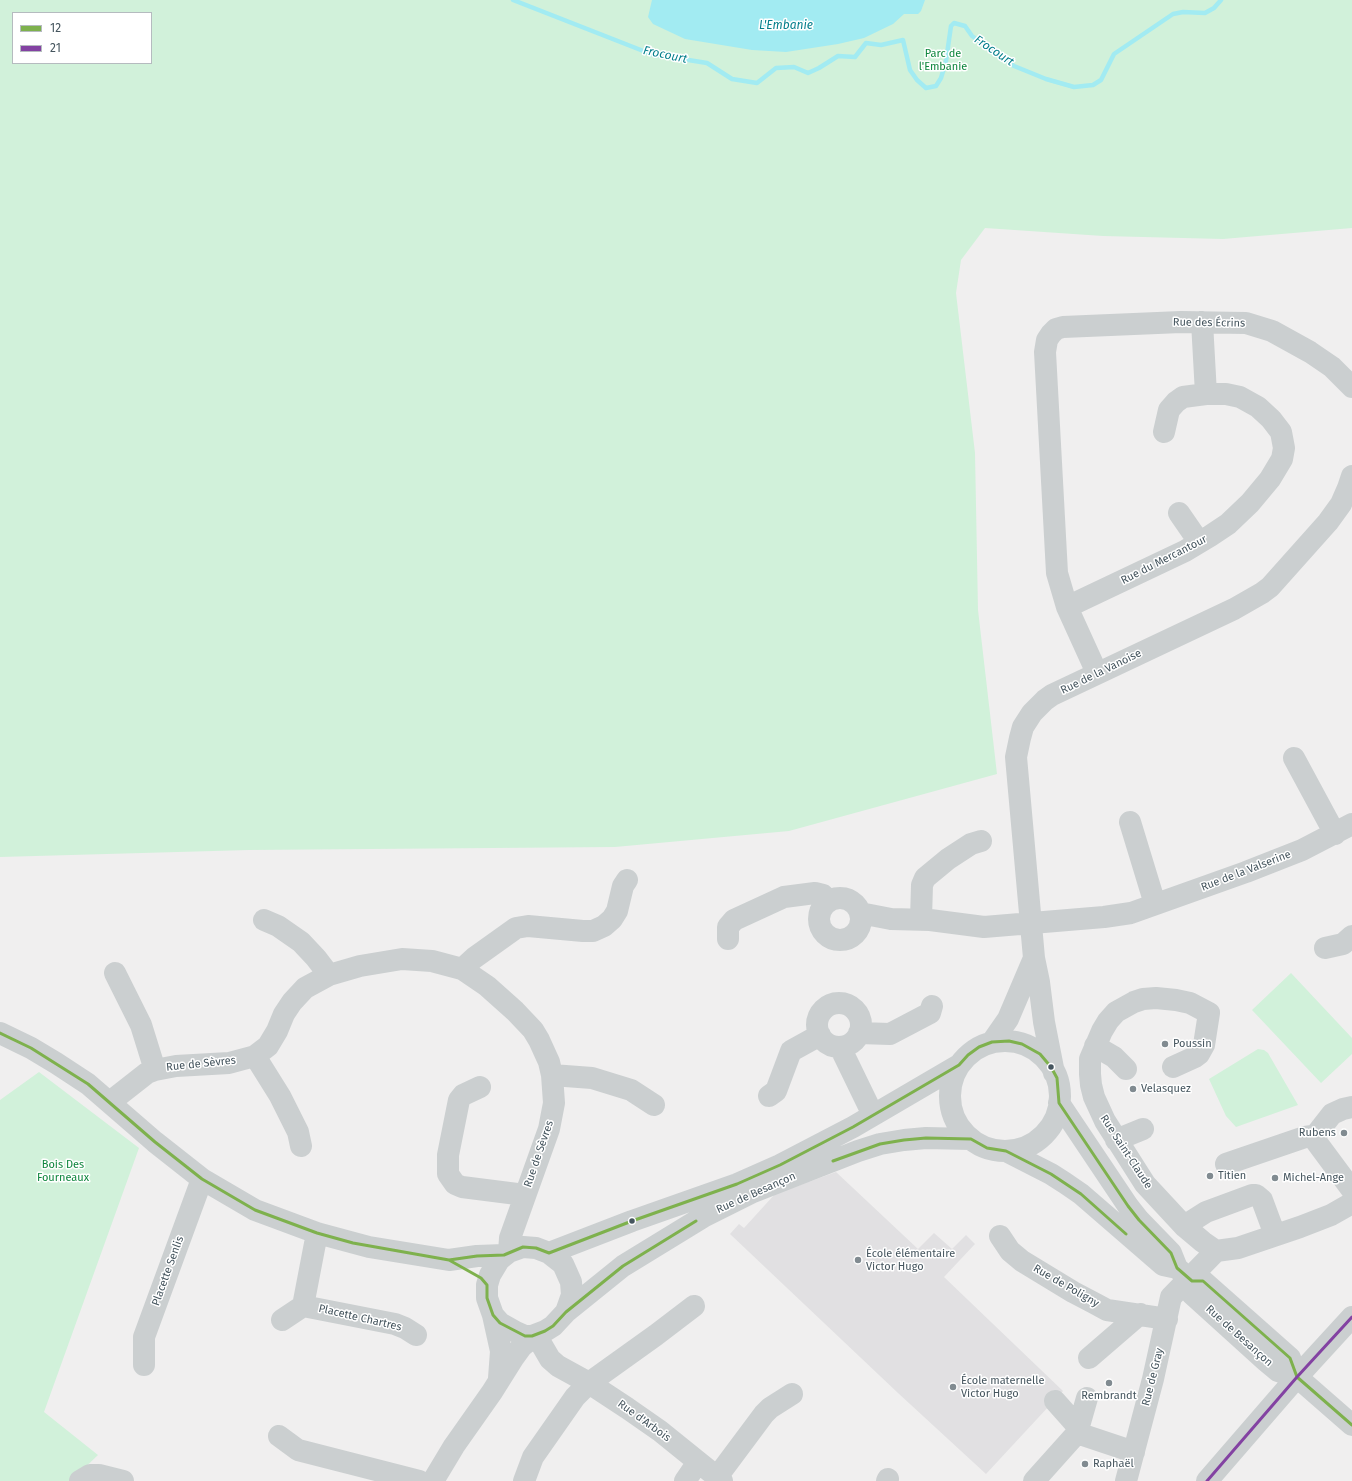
<!DOCTYPE html>
<meta charset="utf-8">
<style>
body{margin:0}
#map{position:relative;width:1352px;height:1481px;overflow:hidden;background:#f0efef;font-family:"Fira Sans",sans-serif}
canvas{display:block}
.legend{position:absolute;left:12px;top:12px;width:140px;height:52px;box-sizing:border-box;background:#fff;border:1px solid #b5bbbf;margin:0;padding:5px 7px;list-style:none;font-size:12px;color:#45555e}
.legend li{display:flex;align-items:center;gap:8px;height:20px}
.legend b{width:20px;border:1px solid #b5bbbf}
</style>
<div id="map">
<canvas width="1352" height="1481"></canvas>
<ul class="legend">
<li><b style="height:5px;background:#7eb14d"></b>12</li>
<li><b style="height:5px;background:#8342a2"></b>21</li>
</ul>
</div>
<script>
const ctx = document.querySelector('canvas').getContext('2d');
ctx.lineJoin = 'round';
function fillPath(path, color) {
  ctx.fillStyle = color;
  ctx.fill(path, 'evenodd');
}
function toPath(rows) {
  const path = new Path2D();
  for (const r of rows) {
    if (r.length === 3) {
      path.moveTo(r[0] + r[2], r[1]);
      path.arc(r[0], r[1], r[2], 0, 2 * Math.PI);
      continue;
    }
    path.moveTo(r[0], r[1]);
    for (let i = 2; i < r.length; i += 2) path.lineTo(r[i], r[i + 1]);
  }
  return path;
}
function strokePath(path, color, width, dash) {
  ctx.strokeStyle = color;
  ctx.lineWidth = width;
  ctx.lineCap = dash ? 'butt' : 'round';
  ctx.setLineDash(dash || []);
  ctx.stroke(path);
}
function write(font, color, halo, rows, align = 'center') {
  ctx.font = font + ' "Fira Sans",sans-serif';
  ctx.lineWidth = 3;
  ctx.setLineDash([]);
  ctx.textBaseline = 'middle';
  ctx.strokeStyle = halo;
  ctx.fillStyle = color;
  for (const [text, x, y, turn = 0] of rows) {
    ctx.save();
    ctx.translate(x, y);
    ctx.rotate((+turn || 0) * Math.PI / 180);
    ctx.textAlign = isNaN(turn) ? turn : align;
    if (halo) ctx.strokeText(text, 0, 0);
    ctx.fillText(text, 0, 0);
    ctx.restore();
  }
}
fillPath(toPath([
 [836,1172,918,1249,934,1233,952,1249,966,1235,975,1244,944,1277,1063,1391,986,1474,898,1393,730,1234,739,1224,744,1228,775,1194]
]), '#e1e0e2');
fillPath(toPath([
 [0,0,1352,0,1352,228,1223,239,1103,236,985,228,961,260,956,293,975,453,978,610,997,774,789,831,615,847,249,850,0,857],
 [13,13,151,13,151,63,13,63],
 [1291,973,1352,1038,1352,1054,1321,1083,1252,1010],
 [1258,1049,1264,1050,1268,1053,1298,1105,1236,1127,1226,1116,1209,1079],
 [39,1072,139,1148,44,1412,98,1455,71,1481,0,1481,0,1100]
]), '#d1f1da');
fillPath(toPath([
 [652,0,925,0,921,11,918,14,904,14,893,24,864,38,838,44,786,52,752,50,685,39,653,24,648,17]
]), '#a2ebf2');
strokePath(toPath([
 [513,0,651,54,707,63,732,79,757,83,776,68,794,67,808,73,819,68,838,56,855,57,866,43,881,45,903,40,910,70,917,80,926,88,936,86,941,78,946,61,951,26,954,23,965,26,972,36,1014,66,1046,79,1074,87,1093,85,1101,80,1114,54,1173,14,1183,12,1205,13,1214,8,1221,0]
]), '#a2ebf2', 4.5);
strokePath(toPath([
 [1202,322,1206,394],
 [1179,513,1199,542],
 [1067,607,1185,551,1210,536,1228,524,1250,503,1270,479,1282,459,1284,448,1281,432,1271,419,1258,407,1240,397,1226,394,1206,394,1183,397,1176,402,1169,410,1164,432],
 [1097,673,1067,607,1057,573,1045,352,1047,340,1051,334,1056,329,1063,327,1181,322,1246,323,1272,331,1310,352,1332,367,1352,387],
 [1294,758,1335,834],
 [1130,822,1155,904],
 [840,919,21],
 [860,913,891,919,930,920,984,927,1104,917,1131,913,1246,872,1302,850,1352,824],
 [921,919,922,885,925,878,948,859,971,844,981,841],
 [264,920,278,926,301,942,316,958,329,975],
 [728,939,728,927,734,920,784,897,815,893,823,895,829,901],
 [1325,948,1343,944,1352,936],
 [462,969,474,958,516,928,528,926,583,931,593,931,604,926,612,919,617,911,623,886,627,880],
 [115,973,141,1025,155,1070],
 [839,1025,22],
 [0,1033,31,1048,56,1063,88,1084,155,1142,202,1179,255,1210,317,1233,369,1247,449,1260,477,1256,504,1255],
 [859,1033,890,1034,930,1013,932,1006],
 [1005,1096,55],
 [992,1042,1008,1019,1034,958],
 [1095,1046,1114,1057,1126,1069],
 [840,1047,873,1115],
 [255,1056,280,1096,298,1132,301,1146],
 [1173,1067,1195,1057,1199,1054,1204,1045,1209,1013,1190,1003,1176,1000,1156,998,1143,999,1134,1002,1116,1012,1108,1021,1102,1031,1090,1059,1090,1074,1091,1085,1094,1097,1105,1121,1145,1184,1184,1226,1203,1242,1216,1251,1238,1248,1300,1227,1331,1215,1352,1203],
 [1054,1073,1044,1022,1039,982,1034,958,1016,757,1020,738,1023,727,1032,713,1045,700,1052,695,1234,609,1262,593,1270,587,1328,522,1341,504,1348,488,1352,476],
 [552,1075,592,1078,631,1090,654,1105],
 [480,1087,463,1095,459,1100,448,1155,448,1174,455,1184,462,1187,525,1195],
 [769,1096,776,1091,791,1051,820,1035],
 [110,1102,147,1073,155,1070,176,1066,229,1063,255,1056,268,1046,277,1031,284,1014,292,1002,305,988,329,975,360,966,402,959,432,961,462,969,487,986,515,1011,533,1030,539,1040,549,1062,552,1075,554,1103,549,1129,510,1238,509,1252],
 [1059,1103,1128,1206,1139,1220,1171,1253,1177,1268,1192,1281,1203,1281,1290,1358,1297,1377],
 [1314,1137,1332,1114,1343,1109,1352,1107],
 [1116,1140,1143,1129],
 [1006,1151,1051,1174,1065,1183,1081,1194,1163,1265,1177,1268],
 [1226,1164,1305,1137,1312,1136,1352,1190],
 [1184,1226,1206,1212,1252,1195,1256,1195,1262,1200,1275,1235],
 [1000,1236,1010,1251,1022,1261,1073,1292,1094,1303,1107,1310,1167,1319],
 [523,1247,536,1248,549,1253,563,1264,571,1282,572,1295,566,1312,553,1326,545,1331,532,1336,525,1336,516,1332,500,1323,493,1315,487,1298,487,1285,490,1275,499,1260,509,1252,523,1247],
 [549,1253,632,1221,737,1184,780,1165,853,1127,959,1065],
 [1192,1281,1192,1294,1266,1361,1278,1371,1297,1377,1352,1425],
 [303,1306,317,1233],
 [566,1312,623,1266,703,1217,753,1192,858,1151,880,1144,904,1140,926,1138,971,1139],
 [493,1315,501,1351,499,1378],
 [282,1320,303,1306,395,1324,405,1328,416,1335],
 [1089,1358,1140,1314],
 [144,1365,144,1337,202,1179],
 [1055,1401,1079,1428],
 [1077,1433,1134,1452],
 [279,1436,298,1450,419,1481],
 [717,1477,764,1414,770,1408,792,1394],
 [80,1481,90,1475,99,1475,123,1481],
 [433,1481,454,1446,492,1392,514,1357,522,1346,536,1335,550,1359,558,1366,589,1383,627,1408,660,1431,722,1481],
 [524,1481,533,1457,575,1397,589,1383,656,1335,694,1306],
 [685,1481,698,1462],
 [887,1481,888,1479],
 [1034,1481,1077,1433,1087,1398],
 [1126,1481,1153,1379,1171,1297,1216,1251],
 [1207,1481,1297,1377,1352,1317]
]), '#cbcfd0', 22);
strokePath(toPath([
 [0,1033,31,1048,88,1084,155,1142,202,1179,255,1210,317,1233,353,1243,449,1260,477,1256,504,1255,523,1247,536,1248,549,1253,632,1221,737,1184,780,1165,853,1127,959,1065,968,1055,979,1047,992,1042,1009,1041,1022,1044,1040,1054,1051,1067,1057,1078,1059,1103,1128,1206,1139,1220,1171,1253,1177,1268,1192,1281,1203,1281,1290,1358,1297,1377,1352,1425],
 [833,1161,880,1144,904,1140,926,1138,971,1139,987,1148,1006,1151,1051,1174,1081,1194,1126,1234],
 [432,1257,449,1260,481,1278,487,1285,487,1298,493,1315,500,1323,525,1336,532,1336,545,1331,553,1326,566,1312,623,1266,696,1221]
]), '#7eb14d', 3);
strokePath(toPath([
 [1207,1481,1297,1377,1352,1317]
]), '#8342a2', 3);
for (const [x, y, r, color] of [
 [1165,1044,4,"#818b91"],
 [1051,1067,3.5,"#45555e"],
 [1133,1089,4,"#818b91"],
 [1344,1133,4,"#818b91"],
 [1210,1176,4,"#818b91"],
 [1275,1178,4,"#818b91"],
 [632,1221,3.5,"#45555e"],
 [858,1260,4,"#818b91"],
 [1109,1383,4,"#818b91"],
 [953,1387,4,"#818b91"],
 [1085,1464,4,"#818b91"]
]) {
  const dot = new Path2D();
  dot.arc(x, y, r, 0, 2 * Math.PI);
  ctx.fillStyle = color;
  ctx.fill(dot);
  strokePath(dot, '#fff', 1.5);
}
write('11px', '#0e863d', '#fff', [
 ["Parc de",943,54],
 ["l'Embanie",943,67],
 ["Bois Des",63,1165],
 ["Fourneaux",63,1178]
]);
write('11px', '#45555e', '#fff', [
 ["Rue des Écrins",1209,323,1],
 ["Rue du Mercantour",1164,560,-27],
 ["Rue de la Vanoise",1101,672,-26],
 ["Rue de la Valserine",1246,871,-21],
 ["Rue de Sèvres",201,1064,-6],
 ["Rue Saint-Claude",1126,1152,57],
 ["Rue de Sèvres",539,1154,-71],
 ["Rue de Besançon",756,1193,-24],
 ["Placette Senlis",168,1271,-70],
 ["Rue de Poligny",1066,1286,30],
 ["Placette Chartres",360,1318,13],
 ["Rue de Besançon",1239,1336,42],
 ["Rue de Gray",1153,1377,-76],
 ["Rue d'Arbois",644,1421,36]
]);
write('11px', '#45555e', '#fff', [
 ["Poussin",1173,1044],
 ["Velasquez",1141,1089],
 ["Rubens",1336,1133,"right"],
 ["Titien",1218,1176],
 ["Michel-Ange",1283,1178],
 ["École élémentaire",866,1254],
 ["Victor Hugo",866,1267],
 ["École maternelle",961,1381],
 ["Victor Hugo",961,1394],
 ["Rembrandt",1109,1396,"center"],
 ["Raphaël",1093,1464]
], 'left');
write('italic 12px', '#047f8c', '#fff', [
 ["L'Embanie",786,26],
 ["Frocourt",994,51,34],
 ["Frocourt",665,55,12]
]);
</script>
